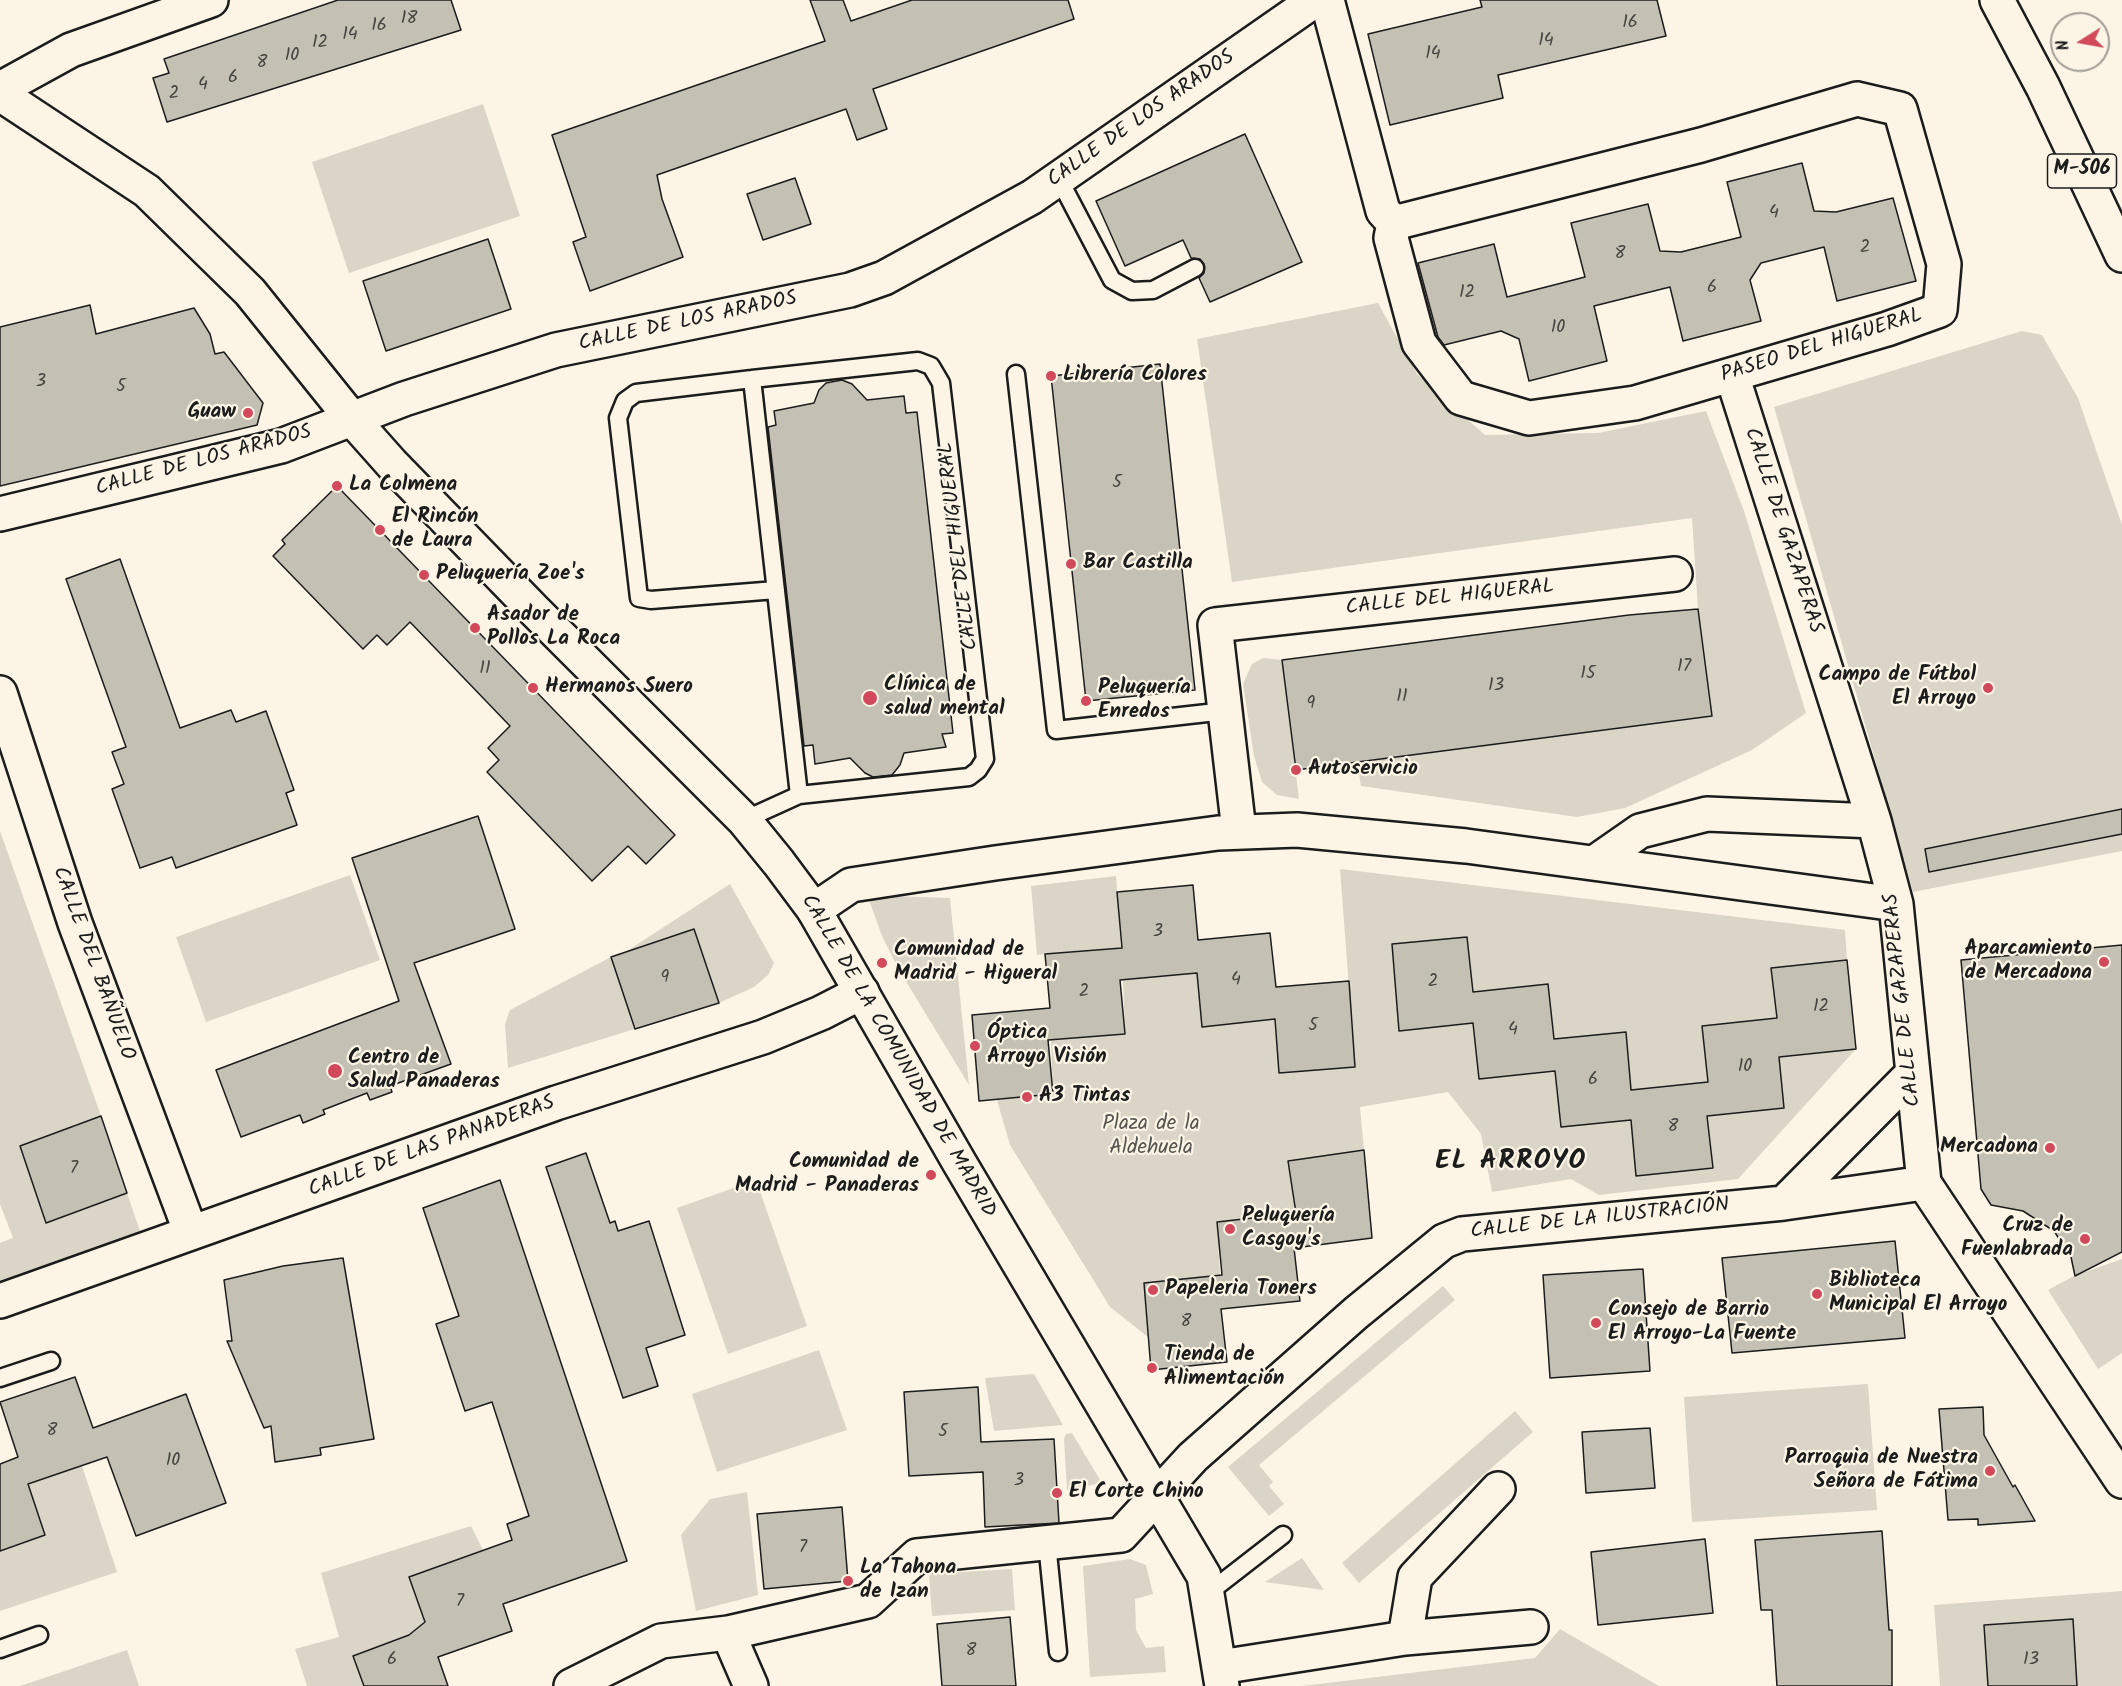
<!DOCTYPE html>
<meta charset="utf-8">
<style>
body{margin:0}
#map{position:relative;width:2122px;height:1686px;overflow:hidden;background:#fcf5e5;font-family:Kalam,sans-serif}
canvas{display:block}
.north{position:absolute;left:2050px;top:12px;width:60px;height:60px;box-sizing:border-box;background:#fcf5e5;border:2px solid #a29e95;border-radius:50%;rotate:259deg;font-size:16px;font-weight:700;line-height:24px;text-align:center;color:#1c1c1c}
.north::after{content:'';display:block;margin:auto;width:21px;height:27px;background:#d1495b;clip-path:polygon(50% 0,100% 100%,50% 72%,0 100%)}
</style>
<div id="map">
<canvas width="2122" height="1686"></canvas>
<div class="north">N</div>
</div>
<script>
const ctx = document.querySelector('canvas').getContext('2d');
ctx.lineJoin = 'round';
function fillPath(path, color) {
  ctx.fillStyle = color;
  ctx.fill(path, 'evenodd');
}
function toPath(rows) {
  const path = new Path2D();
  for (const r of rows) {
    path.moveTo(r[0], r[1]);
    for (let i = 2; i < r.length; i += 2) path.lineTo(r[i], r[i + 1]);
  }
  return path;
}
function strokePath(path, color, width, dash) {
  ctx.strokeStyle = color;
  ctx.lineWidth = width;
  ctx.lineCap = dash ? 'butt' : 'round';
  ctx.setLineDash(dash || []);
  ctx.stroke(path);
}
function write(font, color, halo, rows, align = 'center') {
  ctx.font = font + ' Kalam,sans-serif';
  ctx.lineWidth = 4.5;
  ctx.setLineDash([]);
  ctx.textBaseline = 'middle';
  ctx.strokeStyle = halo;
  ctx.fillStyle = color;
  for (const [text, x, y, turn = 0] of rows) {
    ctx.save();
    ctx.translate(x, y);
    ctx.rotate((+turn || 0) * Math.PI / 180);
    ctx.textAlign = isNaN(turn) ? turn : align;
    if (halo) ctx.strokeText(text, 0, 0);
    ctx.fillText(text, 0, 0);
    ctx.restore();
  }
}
fillPath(toPath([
 [483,104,520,216,349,273,312,162],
 [1378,303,1417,374,1485,435,1598,433,1706,411,1744,511,1806,713,1752,750,1625,808,1577,817,1361,786,1357,762,1712,716,1698,609,1692,518,1232,582,1197,339],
 [2022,331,2042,335,2078,398,2122,525,2122,851,1913,892,1774,407],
 [1263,658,1282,660,1299,799,1277,795,1262,782,1254,756,1243,684,1252,664],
 [0,831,101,1116,74,1125,79,1141,50,1136,20,1146,45,1222,76,1212,72,1198,98,1203,127,1193,140,1231,0,1282,0,1243,13,1238,0,1204],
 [1340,869,1845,930,1847,960,1771,968,1775,1000,1792,1017,1702,1026,1705,1060,1720,1081,1622,1091,1629,1064,1626,1032,1542,1041,1548,984,1457,993,1471,969,1467,937,1393,944,1411,996,1396,998,1399,1031,1486,1022,1476,1048,1479,1079,1565,1071,1644,1118,1713,1168,1710,1137,1701,1117,1784,1108,1781,1077,1770,1058,1856,1049,1738,1179,1599,1195,1571,1179,1492,1192,1481,1134,1448,1092,1360,1107,1364,1150,1288,1161,1293,1192,1304,1212,1217,1222,1220,1275,1144,1283,1148,1337,1110,1307,1010,1145,997,1100,1053,1094,1051,1040,1125,1034,1123,980,1197,973,1202,1027,1277,1019,1280,1073,1355,1067],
 [350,875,380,960,206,1022,176,937],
 [1116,876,1121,948,1037,955,1031,886],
 [730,884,774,963,768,975,754,987,719,1003,694,929,627,951],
 [889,896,950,898,969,1085,899,970,882,936,869,900],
 [611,957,635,1029,508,1068,505,1024,510,1010],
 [756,1180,807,1326,728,1354,677,1208],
 [2122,1259,2122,1353,2098,1369,2048,1290,2074,1276],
 [1443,1286,1455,1300,1259,1465,1273,1482,1269,1486,1284,1504,1269,1516,1228,1467],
 [819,1350,847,1430,717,1472,692,1394],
 [1034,1374,1063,1425,994,1431,985,1378],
 [1868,1384,1877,1510,1692,1522,1684,1397],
 [1515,1411,1533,1432,1359,1583,1342,1563],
 [1072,1433,1102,1483,1067,1490,1064,1439,1066,1434],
 [82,1466,117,1572,0,1611,0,1551,45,1535,36,1508,14,1489],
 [747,1492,758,1595,696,1611,681,1535,710,1499],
 [471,1526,483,1550,409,1577,419,1605,444,1623,353,1656,363,1684,383,1686,307,1686,295,1649,339,1637,321,1573],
 [1302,1558,1324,1590,1265,1582],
 [1130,1559,1146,1565,1153,1594,1135,1599,1136,1630,1146,1648,1164,1646,1166,1672,1090,1677,1083,1566],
 [1012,1569,1015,1610,932,1616,929,1574],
 [2122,1591,2122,1686,1940,1686,1934,1605],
 [1560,1629,1659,1686,1302,1686,1535,1658],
 [127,1650,139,1686,20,1686,53,1675]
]), '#dbd5c8');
const building = toPath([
 [338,0,451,0,461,30,167,122,153,78,169,73,164,59,338,0],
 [810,0,843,0,851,21,912,0,1068,0,1074,19,873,89,887,129,857,140,846,109,657,175,662,199,683,257,590,291,573,242,586,237,552,135,825,41,810,0],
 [1480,0,1657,0,1666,36,1498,75,1503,98,1390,125,1368,34,1482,7,1480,0],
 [1245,134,1302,262,1210,302,1199,278,1204,273,1204,264,1200,259,1191,258,1183,240,1125,266,1096,201,1245,134],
 [1802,163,1814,211,1836,212,1893,198,1916,281,1837,301,1824,247,1761,263,1750,280,1761,321,1683,341,1670,287,1594,306,1607,361,1529,381,1519,339,1501,331,1444,345,1438,337,1418,263,1494,244,1507,297,1585,277,1571,223,1648,204,1660,251,1681,252,1741,237,1727,182,1802,163],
 [795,178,811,224,763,240,747,194,795,178],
 [488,239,511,309,386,351,363,281,488,239],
 [90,305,96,334,194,308,210,334,215,354,224,352,263,403,257,425,0,486,0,327,90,305],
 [1160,364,1195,690,1086,701,1051,376,1160,364],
 [842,380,852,384,867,400,904,396,906,413,917,412,953,733,942,734,946,747,904,753,900,765,892,775,873,777,865,773,850,758,815,764,813,745,804,746,768,427,776,425,774,411,814,403,819,390,826,383,842,380],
 [337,486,675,835,646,864,628,846,592,881,487,772,499,760,488,748,510,726,410,622,387,645,377,635,363,649,273,556,285,544,282,540,337,486],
 [120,559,180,728,231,710,236,722,266,711,294,790,286,793,297,825,176,868,172,857,140,868,112,789,124,784,112,752,126,747,66,579,120,559],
 [1698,609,1712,716,1296,770,1282,660,1629,615,1698,609],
 [2122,809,2122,834,1929,872,1925,849,2122,809],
 [478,816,515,929,414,963,451,1064,390,1086,392,1092,370,1100,367,1093,323,1110,325,1114,303,1123,300,1115,241,1137,216,1070,399,1001,352,858,478,816],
 [1193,885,1198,940,1270,933,1276,987,1349,981,1355,1067,1279,1073,1275,1019,1202,1027,1197,973,1120,980,1125,1034,1048,1040,1053,1094,979,1101,972,1015,1050,1008,1045,954,1122,948,1117,892,1193,885],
 [694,929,719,1003,635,1029,611,957,694,929],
 [1467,937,1473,992,1548,984,1554,1039,1626,1032,1631,1090,1708,1082,1702,1026,1777,1018,1771,968,1847,960,1856,1049,1779,1057,1784,1108,1707,1116,1713,1168,1636,1176,1631,1120,1561,1127,1555,1071,1479,1079,1473,1023,1399,1031,1392,944,1467,937],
 [2122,945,2122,1252,2075,1276,2071,1257,2054,1231,2023,1211,1991,1205,1981,1189,1961,960,2122,945],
 [101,1116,127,1193,46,1223,20,1146,101,1116],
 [1364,1150,1372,1238,1294,1248,1300,1301,1221,1309,1227,1362,1151,1370,1144,1283,1222,1275,1217,1222,1296,1213,1288,1161,1364,1150],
 [586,1153,610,1223,615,1221,618,1231,649,1221,685,1335,646,1348,658,1386,623,1398,546,1167,586,1153],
 [500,1180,627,1561,503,1604,512,1631,438,1657,448,1686,364,1686,353,1656,409,1635,425,1622,409,1577,512,1540,507,1524,529,1516,492,1402,465,1411,436,1324,459,1316,423,1208,500,1180],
 [1895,1241,1905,1338,1732,1353,1722,1258,1895,1241],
 [343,1258,374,1439,320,1448,321,1455,275,1462,271,1426,264,1428,227,1341,232,1341,224,1280,283,1266,343,1258],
 [1643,1269,1650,1371,1550,1378,1543,1275,1643,1269],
 [75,1377,93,1428,186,1394,226,1503,136,1536,107,1457,28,1484,45,1535,0,1551,0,1464,18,1457,0,1402,75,1377],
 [978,1387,981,1442,1054,1439,1059,1523,985,1527,983,1472,909,1476,904,1392,978,1387],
 [1983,1407,1984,1435,2013,1487,2015,1485,2035,1521,1978,1525,1978,1519,1948,1520,1939,1409,1983,1407],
 [1650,1428,1655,1488,1586,1493,1582,1432,1650,1428],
 [842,1507,848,1581,764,1589,757,1514,842,1507],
 [1882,1531,1889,1630,1892,1630,1892,1686,1777,1686,1772,1610,1761,1610,1755,1540,1882,1531],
 [1705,1539,1713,1613,1598,1625,1591,1552,1705,1539],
 [1010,1617,1016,1686,942,1686,937,1624,1010,1617],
 [2073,1619,2077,1686,1988,1686,1984,1625,2073,1619]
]);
fillPath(building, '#c4c0b3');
strokePath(building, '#1c1c1c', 1.5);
const service = toPath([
 [1059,179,1112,280,1132,291,1153,290,1195,268],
 [1016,374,1056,730,1225,711],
 [752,379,799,795,969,777,978,770,985,759,941,383,931,366,918,361,752,379,636,393,625,401,618,418,639,598,651,600,776,590],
 [744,820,799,795],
 [0,1378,51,1361],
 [1047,1543,1058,1652],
 [1207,1594,1283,1535],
 [0,1649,39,1635]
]);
const minor = toPath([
 [1327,0,1383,211,1394,223],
 [0,89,71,50,211,0],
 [1857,99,1900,109,1944,264,1940,310,1887,329,1635,403,1529,418,1461,398,1419,343,1391,238,1394,223,1701,145,1857,99],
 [1732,375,1874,821,1896,904,1924,1183,2122,1481],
 [0,693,75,923,191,1233],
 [1239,831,1215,625,1675,574],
 [1594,863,1640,831,1707,814,1874,821],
 [814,910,851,885,995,863,1218,833,1297,830,1466,846,1896,904],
 [1784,1203,1912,1074],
 [0,1301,556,1103,763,1037,821,1013,862,992],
 [728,1633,751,1686],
 [1405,1638,1415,1577,1498,1489],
 [1220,1667,1405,1638,1531,1627],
 [571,1686,661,1641,728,1633,868,1601,917,1556,1121,1535,1193,1457,1356,1313,1444,1241,1462,1234,1784,1203,1924,1183]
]);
const tertiary = toPath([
 [0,94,147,191,250,292,352,419,392,464,534,610,744,820,779,863,814,910,959,1162,1204,1576,1222,1686],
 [0,514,281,446,404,399,556,350,850,290,884,278,1032,197,1315,0]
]);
const motorway = toPath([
 [1997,0,2043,87,2122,255]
]);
strokePath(service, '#1c1c1c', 21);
strokePath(minor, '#1c1c1c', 38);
strokePath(tertiary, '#1c1c1c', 38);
strokePath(motorway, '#1c1c1c', 38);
strokePath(service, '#fcf5e5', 16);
strokePath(minor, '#fcf5e5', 33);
strokePath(tertiary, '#fcf5e5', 33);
strokePath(motorway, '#fcf5e5', 33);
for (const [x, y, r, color] of [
 [1051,376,6,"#d1495b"],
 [248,413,6,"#d1495b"],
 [337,486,6,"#d1495b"],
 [380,530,6,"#d1495b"],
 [1071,564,6,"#d1495b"],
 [424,575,6,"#d1495b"],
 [475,628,6,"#d1495b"],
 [533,688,6,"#d1495b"],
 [1988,688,6,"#d1495b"],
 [870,698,8,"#d1495b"],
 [1086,701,6,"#d1495b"],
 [1296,770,6,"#d1495b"],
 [2104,962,6,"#d1495b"],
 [882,963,6,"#d1495b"],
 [975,1046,6,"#d1495b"],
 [335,1071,8,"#d1495b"],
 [1027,1097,6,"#d1495b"],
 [2050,1148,6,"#d1495b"],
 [931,1175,6,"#d1495b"],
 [1230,1229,6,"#d1495b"],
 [2085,1239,6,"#d1495b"],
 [1153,1290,6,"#d1495b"],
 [1817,1294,6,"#d1495b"],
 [1596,1323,6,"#d1495b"],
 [1152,1368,6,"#d1495b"],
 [1990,1471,6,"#d1495b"],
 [1057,1493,6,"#d1495b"],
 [848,1581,6,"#d1495b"]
]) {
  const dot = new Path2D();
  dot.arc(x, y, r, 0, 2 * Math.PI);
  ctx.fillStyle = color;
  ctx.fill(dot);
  strokePath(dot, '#fcf5e5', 2);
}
write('18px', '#464542', null, [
 ["18",409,20],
 ["16",1630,24],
 ["16",379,27],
 ["14",350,36],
 ["14",1546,42],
 ["12",320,44],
 ["14",1433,55],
 ["10",292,57],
 ["8",262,64],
 ["6",233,79],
 ["4",203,86],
 ["2",174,95],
 ["4",1774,214],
 ["2",1865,249],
 ["8",1620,255],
 ["6",1712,289],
 ["12",1467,294],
 ["10",1558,329],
 ["3",41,383],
 ["5",121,388],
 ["5",1117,484],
 ["17",1684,668],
 ["11",485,670],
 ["15",1588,675],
 ["13",1496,687],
 ["11",1402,698],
 ["9",1311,705],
 ["3",1158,933],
 ["9",665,979],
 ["4",1236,981],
 ["2",1433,983],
 ["2",1084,993],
 ["12",1821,1008],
 ["5",1313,1027],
 ["4",1513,1031],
 ["10",1745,1068],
 ["6",1593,1081],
 ["8",1673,1128],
 ["7",74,1170],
 ["8",1186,1323],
 ["8",52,1432],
 ["5",943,1433],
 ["10",173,1462],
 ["3",1019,1482],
 ["7",803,1549],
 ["7",460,1603],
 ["8",971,1652],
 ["6",392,1661],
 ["13",2031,1661]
]);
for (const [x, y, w] of [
 [2082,171,69]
]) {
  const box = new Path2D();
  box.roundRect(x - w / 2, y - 17, w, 34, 4.5);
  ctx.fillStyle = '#fcf5e5';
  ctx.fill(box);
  strokePath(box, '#1c1c1c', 1.5);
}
write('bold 20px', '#1c1c1c', null, [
 ["M-506",2082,171]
]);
write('21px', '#1c1c1c', '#fcf5e5', [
 ["CALLE DE LOS ARADOS",1142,120,-35],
 ["CALLE DE LOS ARADOS",688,323,-12],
 ["PASEO DEL HIGUERAL",1822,347,-17],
 ["CALLE DE LOS ARADOS",204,462,-15],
 ["CALLE DE GAZAPERAS",1782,531,72],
 ["CALLE DEL HIGUERAL",960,546,-97],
 ["CALLE DEL HIGUERAL",1450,599,-6],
 ["CALLE DEL BAÑUELO",92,964,70],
 ["CALLE DE GAZAPERAS",1904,1000,-96],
 ["CALLE DE LA COMUNIDAD DE MADRID",897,1057,60],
 ["CALLE DE LAS PANADERAS",432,1148,-20],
 ["CALLE DE LA ILUSTRACIÓN",1600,1220,-6]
]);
write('bold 21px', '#1c1c1c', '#fcf5e5', [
 ["Librería Colores",1063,376],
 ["Guaw",236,413,"right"],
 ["La Colmena",349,486],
 ["El Rincón",392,518],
 ["de Laura",392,542],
 ["Bar Castilla",1083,564],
 ["Peluquería Zoe's",436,575],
 ["Asador de",487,616],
 ["Pollos La Roca",487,640],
 ["Campo de Fútbol",1976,676,"right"],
 ["El Arroyo",1976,700,"right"],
 ["Clínica de",884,686],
 ["salud mental",884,710],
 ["Hermanos Suero",545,688],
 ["Peluquería",1098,689],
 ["Enredos",1098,713],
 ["Autoservicio",1308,770],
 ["Aparcamiento",2092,950,"right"],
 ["de Mercadona",2092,974,"right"],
 ["Comunidad de",894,951],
 ["Madrid - Higueral",894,975],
 ["Óptica",987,1034],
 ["Arroyo Visión",987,1058],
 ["Centro de",348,1059],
 ["Salud Panaderas",348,1083],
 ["A3 Tintas",1039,1097],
 ["Mercadona",2038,1148,"right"],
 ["Comunidad de",919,1163,"right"],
 ["Madrid - Panaderas",919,1187,"right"],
 ["Peluquería",1242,1217],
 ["Casgoy's",1242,1241],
 ["Cruz de",2073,1227,"right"],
 ["Fuenlabrada",2073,1251,"right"],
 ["Biblioteca",1829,1282],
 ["Municipal El Arroyo",1829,1306],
 ["Papeleria Toners",1165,1290],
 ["Consejo de Barrio",1608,1311],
 ["El Arroyo-La Fuente",1608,1335],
 ["Tienda de",1164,1356],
 ["Alimentación",1164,1380],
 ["Parroquia de Nuestra",1978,1459,"right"],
 ["Señora de Fátima",1978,1483,"right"],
 ["El Corte Chino",1069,1493],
 ["La Tahona",860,1569],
 ["de Izan",860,1593]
], 'left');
write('21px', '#555450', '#fcf5e5', [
 ["Plaza de la",1151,1125],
 ["Aldehuela",1151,1149]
]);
ctx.letterSpacing = '1.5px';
write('bold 27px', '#1c1c1c', '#fcf5e5', [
 ["EL ARROYO",1511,1163]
]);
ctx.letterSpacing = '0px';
</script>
